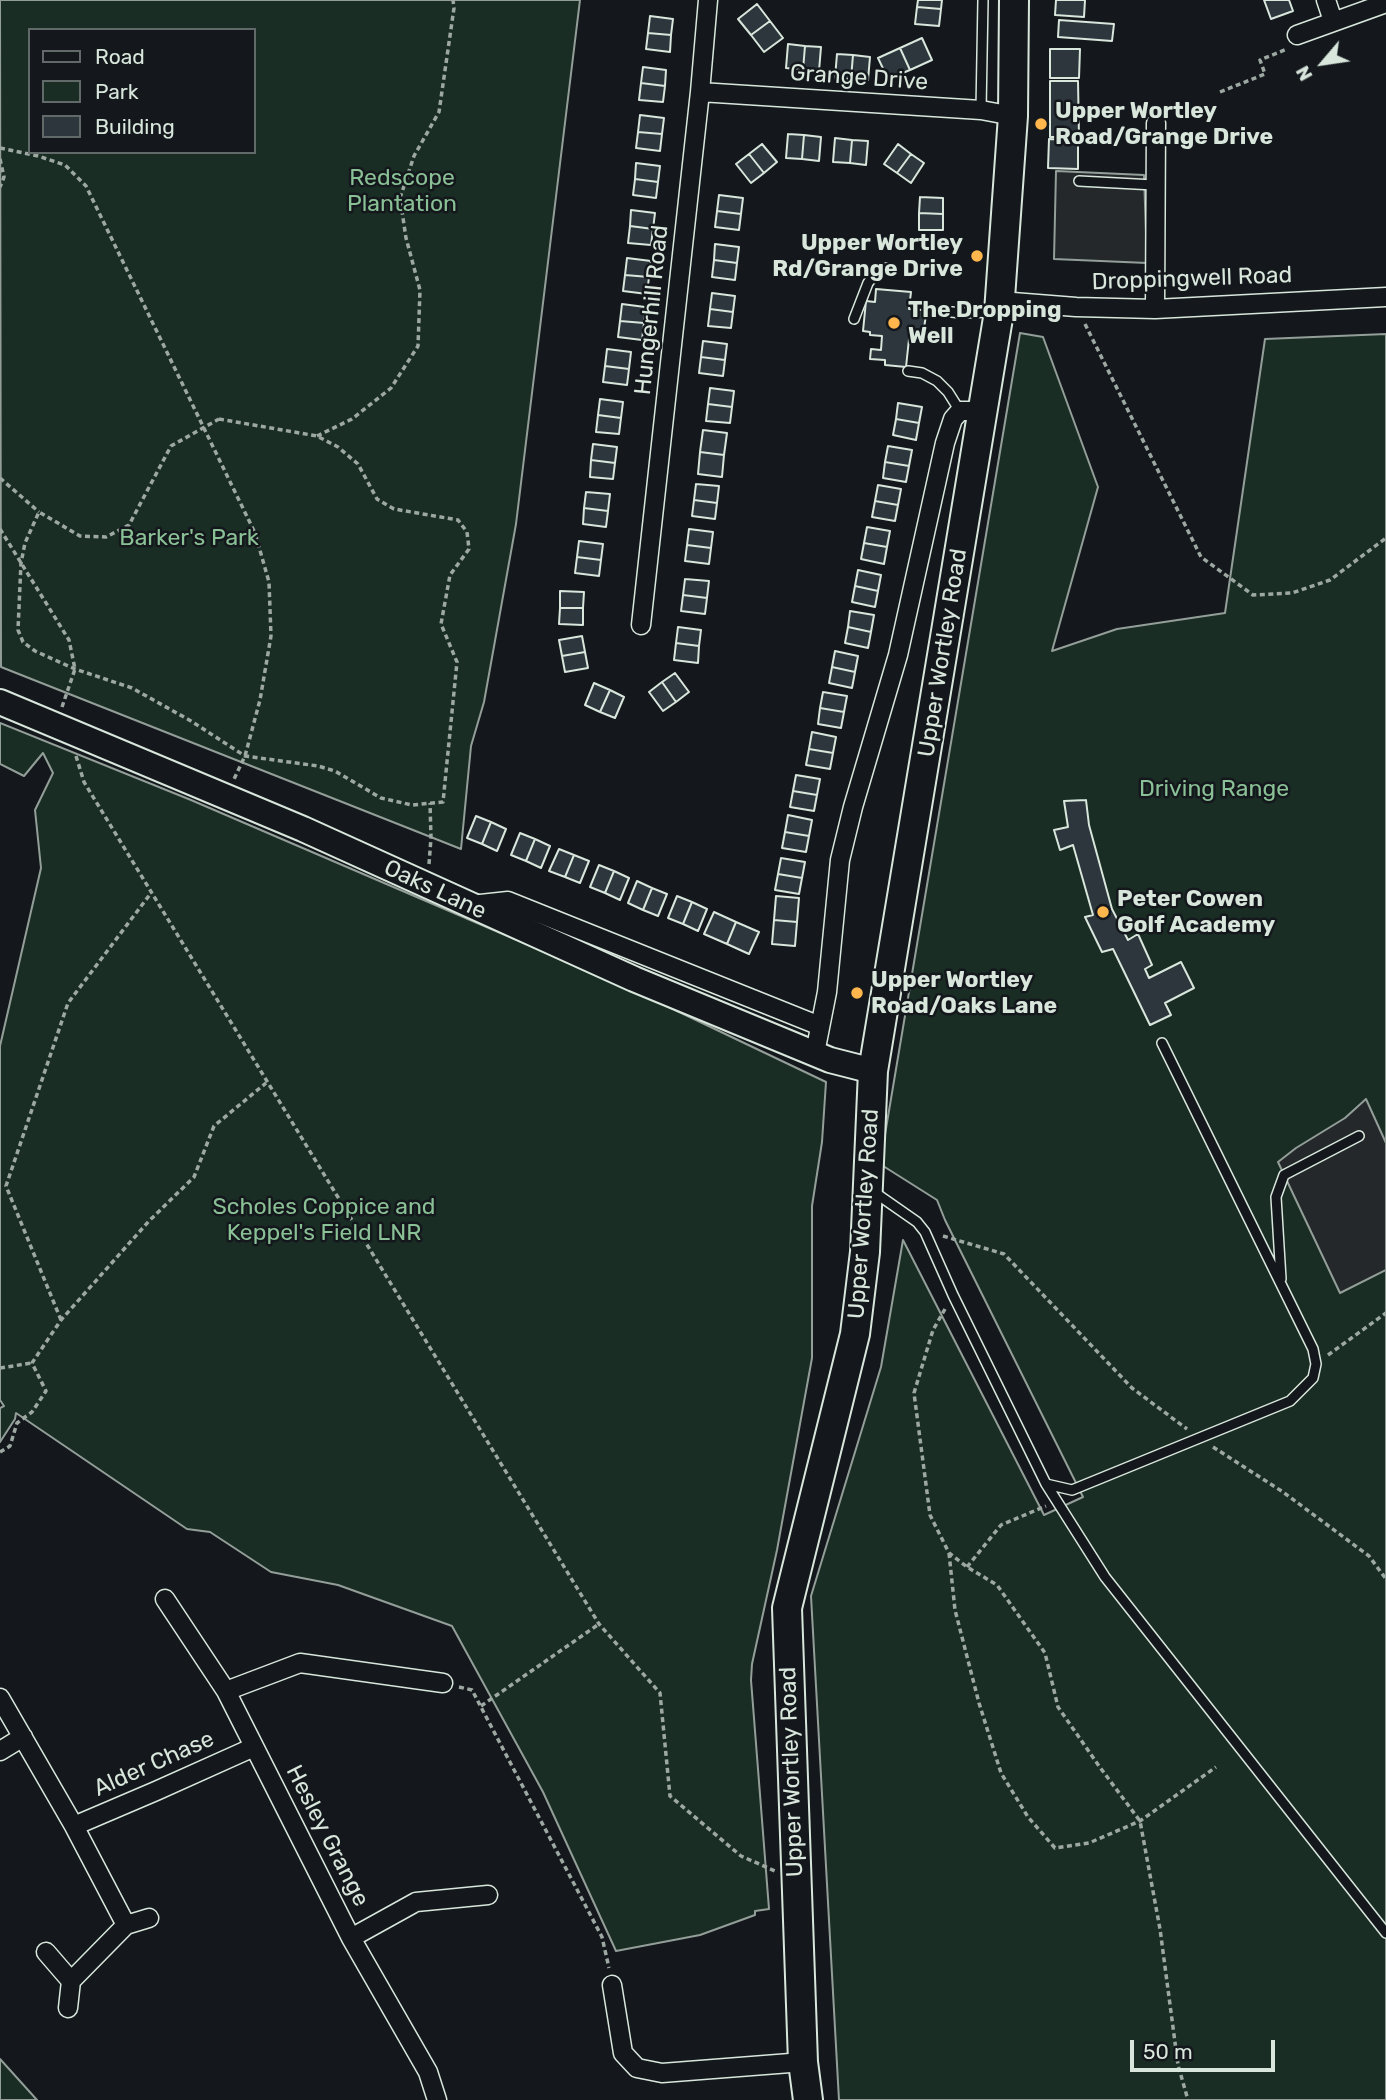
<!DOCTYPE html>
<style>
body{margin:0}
#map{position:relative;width:1386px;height:2100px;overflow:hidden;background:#14181c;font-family:Rubik,sans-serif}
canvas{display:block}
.legend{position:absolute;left:28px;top:28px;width:228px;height:126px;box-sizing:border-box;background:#14181c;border:2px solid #626a69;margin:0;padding:9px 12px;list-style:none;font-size:21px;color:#d8e6dc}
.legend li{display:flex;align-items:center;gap:14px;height:35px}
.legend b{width:35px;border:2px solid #626a69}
.north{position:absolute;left:1288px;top:28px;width:70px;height:70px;-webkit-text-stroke:5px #14181c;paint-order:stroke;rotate:241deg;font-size:19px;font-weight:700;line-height:28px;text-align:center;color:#d8e6dc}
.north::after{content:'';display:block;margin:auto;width:24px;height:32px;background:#d8e6dc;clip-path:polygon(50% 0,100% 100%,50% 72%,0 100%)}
.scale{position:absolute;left:1130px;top:2040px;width:145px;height:32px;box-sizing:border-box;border:4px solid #d8e6dc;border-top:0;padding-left:9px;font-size:21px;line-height:24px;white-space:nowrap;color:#d8e6dc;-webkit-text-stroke:5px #14181c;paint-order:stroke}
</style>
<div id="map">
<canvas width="1386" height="2100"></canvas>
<ul class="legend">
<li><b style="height:9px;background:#14181c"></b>Road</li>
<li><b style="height:19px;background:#1a2d24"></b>Park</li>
<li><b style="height:19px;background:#2c363c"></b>Building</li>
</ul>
<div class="north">N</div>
<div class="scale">50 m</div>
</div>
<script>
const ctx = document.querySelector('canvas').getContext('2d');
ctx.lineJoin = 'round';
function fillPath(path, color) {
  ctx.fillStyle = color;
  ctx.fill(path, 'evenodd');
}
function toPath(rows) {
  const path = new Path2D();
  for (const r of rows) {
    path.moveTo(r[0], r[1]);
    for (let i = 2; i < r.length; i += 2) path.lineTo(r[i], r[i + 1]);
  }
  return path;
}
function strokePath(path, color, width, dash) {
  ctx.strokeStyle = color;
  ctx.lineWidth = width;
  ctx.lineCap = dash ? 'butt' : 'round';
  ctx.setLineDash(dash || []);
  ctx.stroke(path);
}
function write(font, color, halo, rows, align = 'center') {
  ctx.font = font + ' Rubik,sans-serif';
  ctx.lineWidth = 5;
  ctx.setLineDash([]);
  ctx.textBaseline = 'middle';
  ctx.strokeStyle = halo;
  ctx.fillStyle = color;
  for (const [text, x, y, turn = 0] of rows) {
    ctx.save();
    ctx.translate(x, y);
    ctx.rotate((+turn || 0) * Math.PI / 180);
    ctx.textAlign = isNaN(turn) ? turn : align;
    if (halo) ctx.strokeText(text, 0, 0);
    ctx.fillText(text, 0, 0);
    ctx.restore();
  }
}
const green = toPath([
 [0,0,580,0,516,524,484,702,471,746,461,849,1,667,0,0],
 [30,30,254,30,254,152,30,152,30,30],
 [1020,333,1043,337,1098,487,1052,651,1117,629,1225,613,1265,339,1386,334,1386,2100,839,2100,811,1596,881,1367,903,1240,1044,1515,1083,1497,945,1220,937,1200,880,1164,1020,333],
 [0,723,191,800,633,990,826,1082,822,1142,812,1206,812,1358,777,1550,752,1664,751,1680,769,1909,755,1911,755,1915,700,1935,616,1951,543,1792,452,1626,338,1585,271,1572,210,1532,187,1529,16,1413,15,1419,0,1442,0,1408,4,1406,0,1400,0,1046,41,868,35,810,53,773,43,753,24,776,0,764,0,723],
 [0,2059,37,2100,0,2100,0,2059]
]);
fillPath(green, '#1a2d24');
strokePath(green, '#939e99', 2);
const parking = toPath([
 [1056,171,1144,175,1147,263,1054,259,1056,171],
 [1366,1099,1386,1143,1386,1270,1340,1293,1278,1162,1296,1148,1345,1118,1366,1099]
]);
fillPath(parking, '#24282b');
strokePath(parking, '#939e99', 2);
const building = toPath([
 [918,0,942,0,941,9,917,7,918,0],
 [1056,0,1085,0,1084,17,1055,15,1056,0],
 [1264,0,1289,0,1293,11,1271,19,1264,0],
 [757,4,770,21,751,35,738,19,757,4],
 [917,7,941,9,939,26,915,24,917,7],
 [650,16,673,19,671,35,648,33,650,16],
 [1059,20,1114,24,1112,41,1058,37,1059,20],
 [770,21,783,38,764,52,751,35,770,21],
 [648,33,671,35,670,52,646,49,648,33],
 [922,38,932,60,910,70,900,48,922,38],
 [788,44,805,46,803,70,786,68,788,44],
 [805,46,821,47,819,71,803,70,805,46],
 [900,48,910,70,888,79,878,58,900,48],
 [1050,49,1080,49,1079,78,1050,78,1050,49],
 [837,54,853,55,851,79,835,78,837,54],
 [853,55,870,57,868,80,851,79,853,55],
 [643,67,666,70,665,86,641,83,643,67],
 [1050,81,1078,81,1079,137,1050,137,1050,81],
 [641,83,665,86,663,102,639,100,641,83],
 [640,115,664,118,662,134,638,132,640,115],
 [638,132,662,134,660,151,636,148,638,132],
 [788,134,804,135,802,159,786,158,788,134],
 [804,135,821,137,819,161,802,159,804,135],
 [835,138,852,140,850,163,833,162,835,138],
 [1049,139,1078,140,1078,169,1048,168,1049,139],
 [852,140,868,141,866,165,850,163,852,140],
 [762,144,777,162,764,173,749,154,762,144],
 [898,144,911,154,897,173,884,164,898,144],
 [749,154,764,173,751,183,736,164,749,154],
 [911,154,924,163,911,183,897,173,911,154],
 [636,163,660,166,658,182,635,179,636,163],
 [635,179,658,182,656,198,633,195,635,179],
 [719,195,743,198,741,214,717,211,719,195],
 [920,197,943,198,943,214,919,213,920,197],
 [631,210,655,213,653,229,630,226,631,210],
 [717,211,741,214,739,230,715,227,717,211],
 [919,213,943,214,943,230,919,230,919,213],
 [630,226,653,229,651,245,628,243,630,226],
 [715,244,739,247,737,263,714,260,715,244],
 [627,258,651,261,649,277,625,275,627,258],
 [714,260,737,263,735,280,712,277,714,260],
 [625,275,649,277,647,294,623,291,625,275],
 [876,289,911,292,909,309,923,310,926,315,923,335,920,340,909,339,906,367,885,365,885,360,870,359,871,349,881,350,882,336,870,335,870,332,863,331,866,301,875,302,876,289],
 [712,293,735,296,733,312,710,309,712,293],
 [622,304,645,307,644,323,620,321,622,304],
 [710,309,733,312,731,328,708,326,710,309],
 [620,321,644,323,642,340,618,337,620,321],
 [703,341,727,344,725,360,701,357,703,341],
 [607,349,631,352,629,369,605,366,607,349],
 [701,357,725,360,723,376,699,373,701,357],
 [605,366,629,369,627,385,603,382,605,366],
 [710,388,734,391,732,407,708,404,710,388],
 [600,399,623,402,621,418,598,415,600,399],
 [898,403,922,407,919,423,896,419,898,403],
 [708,404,732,407,730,423,706,421,708,404],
 [598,415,621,418,619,434,596,432,598,415],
 [896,419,919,423,916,440,893,435,896,419],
 [703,430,727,433,724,455,700,452,703,430],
 [593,444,617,447,615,463,591,460,593,444],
 [888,446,912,450,909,466,885,462,888,446],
 [700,452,724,455,722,477,698,474,700,452],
 [591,460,615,463,613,479,590,477,591,460],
 [885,462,909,466,906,482,883,478,885,462],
 [696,484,719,486,717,503,694,500,696,484],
 [878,485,901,489,898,505,875,501,878,485],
 [586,492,610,494,608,511,584,508,586,492],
 [694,500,717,503,715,519,692,516,694,500],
 [875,501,898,505,895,521,872,517,875,501],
 [584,508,608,511,606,527,583,524,584,508],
 [867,527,890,531,887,547,864,543,867,527],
 [689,529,713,532,711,548,687,545,689,529],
 [579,541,603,544,601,560,577,557,579,541],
 [864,543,887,547,884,564,861,559,864,543],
 [687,545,711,548,709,564,685,561,687,545],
 [577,557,601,560,599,576,575,573,577,557],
 [858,570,881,575,878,591,855,586,858,570],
 [685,579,709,581,707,598,683,595,685,579],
 [855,586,878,591,875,607,852,602,855,586],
 [560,591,584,592,583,608,560,608,560,591],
 [683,595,707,598,705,614,681,611,683,595],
 [560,608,583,608,583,625,559,624,560,608],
 [850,611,874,615,871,632,848,627,850,611],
 [678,627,701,630,699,646,676,643,678,627],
 [848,627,871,632,868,648,845,643,848,627],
 [582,636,585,652,562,656,559,640,582,636],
 [676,643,699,646,698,663,674,660,676,643],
 [835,651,858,656,855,672,832,667,835,651],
 [585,652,588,668,565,672,562,656,585,652],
 [832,667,855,672,852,688,829,683,832,667],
 [675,673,689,692,676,702,662,682,675,673],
 [662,682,676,702,663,711,649,692,662,682],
 [594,683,610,690,600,712,585,705,594,683],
 [610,690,624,697,615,718,600,712,610,690],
 [823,692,847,696,844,712,820,708,823,692],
 [820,708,844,712,841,728,818,724,820,708],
 [812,732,836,737,833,753,809,749,812,732],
 [809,749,833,753,830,769,806,765,809,749],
 [796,775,820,779,817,795,793,791,796,775],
 [793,791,817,795,814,811,790,807,793,791],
 [1086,800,1089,825,1112,909,1128,940,1138,934,1152,965,1145,969,1149,978,1181,962,1194,988,1165,1003,1171,1015,1150,1025,1113,949,1102,952,1085,917,1093,915,1073,845,1060,850,1054,830,1068,827,1064,801,1086,800],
 [788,815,812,820,809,836,785,832,788,815],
 [476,816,491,822,482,844,467,838,476,816],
 [491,822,506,829,497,851,482,844,491,822],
 [785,832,809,836,806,852,782,848,785,832],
 [520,833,535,839,526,861,511,855,520,833],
 [535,839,550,846,541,868,526,861,535,839],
 [559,849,574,855,565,877,549,871,559,849],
 [574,855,589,861,580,883,565,877,574,855],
 [781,858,805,862,802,878,778,874,781,858],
 [599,865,614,871,605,893,590,887,599,865],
 [614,871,629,878,620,900,605,893,614,871],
 [778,874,802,878,799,894,775,890,778,874],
 [637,881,652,888,643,910,628,903,637,881],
 [652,888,667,894,658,916,643,910,652,888],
 [677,896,692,902,683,924,668,918,677,896],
 [776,896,799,898,797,922,774,920,776,896],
 [692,902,707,909,698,931,683,924,692,902],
 [714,912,736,922,727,944,704,934,714,912],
 [774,920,797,922,795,946,772,944,774,920],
 [736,922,759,932,749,954,727,944,736,922]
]);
fillPath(building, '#2c363c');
strokePath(building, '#d8e6dc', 2);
const lane = toPath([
 [981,110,983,0],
 [1079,181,1154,185],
 [952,312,960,313,994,312],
 [854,319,868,283,878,270,888,268],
 [908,371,922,373,937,381,948,392,960,411],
 [874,1192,917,1222,925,1232,953,1295,1046,1484,1105,1577,1386,1933],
 [1281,1279,1276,1197,1284,1175,1359,1136],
 [1046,1484,1072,1490,1290,1401,1313,1378,1316,1364,1313,1349,1162,1043]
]);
const street = toPath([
 [1326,0,1333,21],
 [1297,35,1386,3],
 [700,92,981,110,1013,116],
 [1000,301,1076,307,1155,309,1386,297],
 [1155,309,1156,123],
 [641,625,700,92,708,0],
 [471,905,508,901,820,1026],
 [815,1053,827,992,840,860,853,807,898,655,945,443,953,419,960,411,983,411],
 [165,1599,226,1691,351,1938,428,2072,437,2100],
 [226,1691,300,1663,443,1683],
 [0,1698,74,1826,126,1925,71,1981],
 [0,1751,23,1737],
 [74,1826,156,1791,254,1747],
 [126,1925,149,1918],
 [351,1938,416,1902,488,1895],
 [46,1952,71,1981,68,2008],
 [612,1985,623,2053,637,2068,662,2073,803,2062]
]);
const secondary = toPath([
 [0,702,303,829,634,979,830,1060,873,1071]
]);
const primary = toPath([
 [808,2100,803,2062,787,1608,855,1334,865,1252,873,1071,999,312,1013,116,1014,0]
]);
strokePath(lane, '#d8e6dc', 12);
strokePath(street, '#d8e6dc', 21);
strokePath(secondary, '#d8e6dc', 28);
strokePath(primary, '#d8e6dc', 32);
strokePath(toPath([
 [1220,92,1265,74,1260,60,1287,49],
 [0,148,38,156,65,165,86,186,255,533,269,582,271,636,260,700,245,756,234,779],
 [0,159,4,177,0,187],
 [1085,324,1201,557,1253,595,1292,593,1330,580,1386,538],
 [219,419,317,436,338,447,358,464,377,499,394,509,458,520,467,532,469,549,450,575,441,624,457,662,443,802,412,805,381,798,335,771,318,766,245,756,191,721,132,688,75,669,35,651,23,642,18,630,21,563,25,543,39,512,80,536,106,537,129,525,171,446,219,419],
 [317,436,352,419,391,388,418,346,420,290,406,238,400,198,414,156,439,112,454,8,453,0],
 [0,478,39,512],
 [0,529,69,640,75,669,62,707],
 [76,756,84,782,599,1624,660,1693,670,1796,741,1856,775,1871],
 [429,864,431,838,430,803],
 [943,1236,1004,1254,1132,1388,1187,1429],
 [945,1309,933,1330,914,1393,930,1515,949,1553,967,1567,997,1585,1045,1653,1058,1707,1099,1766,1140,1821,1160,1929,1178,2065,1188,2100],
 [61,1320,6,1186,68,1003,151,893],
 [1328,1355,1386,1313],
 [0,1368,32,1363],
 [1213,1447,1283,1492,1369,1556,1386,1579],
 [0,1452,10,1446,17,1423,32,1412,46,1391,32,1363,61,1320,149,1221,194,1177,214,1126,266,1083],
 [949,1553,955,1610,979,1703,1001,1773,1028,1817,1055,1848,1089,1843,1140,1821,1216,1767],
 [967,1567,1001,1525,1046,1506],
 [459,1687,472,1690,602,1937,609,1968],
 [481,1706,599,1624]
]), '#9da8a2', 3.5, [5, 3.5]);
strokePath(lane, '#14181c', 9);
strokePath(street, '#14181c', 18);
strokePath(secondary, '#14181c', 24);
strokePath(primary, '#14181c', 28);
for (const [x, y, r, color] of [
 [1041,124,7,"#ffb74d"],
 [977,256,7,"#ffb74d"],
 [894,323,7,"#ffb74d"],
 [1103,912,7,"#ffb74d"],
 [857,993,7,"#ffb74d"]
]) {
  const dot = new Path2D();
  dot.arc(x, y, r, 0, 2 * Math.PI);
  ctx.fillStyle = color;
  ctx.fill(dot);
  strokePath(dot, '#14181c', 2.5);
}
write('23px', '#d8e6dc', '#14181c', [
 ["Grange Drive",859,78,4],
 ["Droppingwell Road",1192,279,-2],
 ["Hungerhill Road",652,310,-84],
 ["Upper Wortley Road",943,653,-81],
 ["Oaks Lane",435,890,25],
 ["Upper Wortley Road",864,1214,-86],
 ["Alder Chase",154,1764,-24],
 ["Upper Wortley Road",792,1772,-92],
 ["Hesley Grange",327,1836,63]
]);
write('bold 23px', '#d8e6dc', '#14181c', [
 ["Upper Wortley",1055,111],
 ["Road/Grange Drive",1055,137],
 ["Upper Wortley",963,243,"right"],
 ["Rd/Grange Drive",963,269,"right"],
 ["The Dropping",908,310],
 ["Well",908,336],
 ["Peter Cowen",1117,899],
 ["Golf Academy",1117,925],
 ["Upper Wortley",871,980],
 ["Road/Oaks Lane",871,1006]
], 'left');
write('23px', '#8ac095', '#14181c', [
 ["Redscope",402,178],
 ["Plantation",402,204],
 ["Barker's Park",189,538],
 ["Driving Range",1214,789],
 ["Scholes Coppice and",324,1207],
 ["Keppel's Field LNR",324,1233]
]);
</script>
